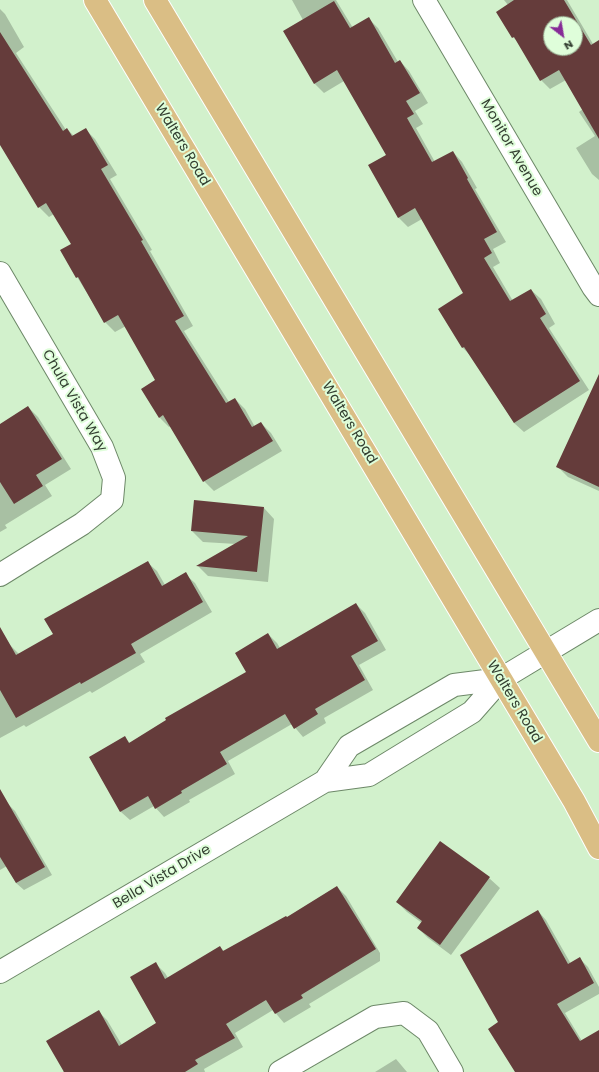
<!DOCTYPE html>
<html>
<head>
<meta charset="utf-8">
<style>
	body { margin:0 }
	#map { position:relative; width:599px; height:1072px; overflow:hidden; background:#d2f1cc; font-family:Poppins,sans-serif }
	canvas { display:block }
	.north { position:absolute; left:543px; top:16px; width:40px; height:40px; box-sizing:border-box; background:#dffeda; border:1px solid #9ab296; border-radius:50%; rotate:149deg; font-size:11px; font-weight:700; line-height:16px; text-align:center; color:#333f31 }
	.north::after { content:''; display:block; margin:auto; width:14px; height:18px; background:#862c97; clip-path:polygon(50% 0,100% 100%,50% 72%,0 100%) }
</style>
</head>
<body>
<div id="map">
<canvas width="599" height="1072"></canvas>
<div class="north">N</div>
</div>
<script>
const c = document.querySelector('canvas').getContext('2d');
c.lineJoin = 'round';
function fillPath(path, color) {
  c.fillStyle = color;
  c.fill(path, 'evenodd');
}
function shape(rows) {
  const path = new Path2D();
  for (const r of rows) {
    path.moveTo(r[0], r[1]);
    for (let i = 2; i < r.length; i += 2) path.lineTo(r[i], r[i + 1]);
  }
  return path;
}
function strokePath(path, color, width, dash) {
  c.strokeStyle = color;
  c.lineWidth = width;
  c.lineCap = dash ? 'butt' : 'round';
  c.setLineDash(dash || []);
  c.stroke(path);
}
function write(font, color, halo, rows, align = 'center') {
  c.font = font + ' Poppins,sans-serif';
  c.lineWidth = 4;
  c.setLineDash([]);
  c.textBaseline = 'middle';
  c.strokeStyle = halo;
  c.fillStyle = color;
  for (const [text, x, y, turn = 0] of rows) {
    c.save();
    c.translate(x, y);
    c.rotate((+turn || 0) * Math.PI / 180);
    c.textAlign = isNaN(turn) ? turn : align;
    if (halo) c.strokeText(text, 0, 0);
    c.fillText(text, 0, 0);
    c.restore();
  }
}
fillPath(shape([
	[292,0,336,0,353,28,368,18,378,28,398,62,400,61,409,71,428,103,415,111,423,124,416,128,435,162,453,152,462,162,477,188,475,189,506,242,493,249,500,263,493,267,513,301,531,290,541,299,555,324,549,328,589,390,524,432,514,423,472,357,463,348,440,309,465,294,422,219,408,227,398,217,388,156,344,81,324,93,314,83,303,20],
	[504,0,567,0,593,44,599,41,599,180,592,174,576,148,595,136,579,112,583,109,566,80,550,89,541,80,520,44,513,37,508,5],
	[551,24,575,24,575,48,551,48],
	[0,9,5,14,24,47,16,53,66,130,67,129,74,136,85,129,95,139,117,175,110,179,152,250,150,251,193,326,184,331,229,402,235,399,245,409,255,427,261,423,271,433,282,451,214,491,204,481,171,426,169,427,160,418,157,380,126,326,115,332,105,322,61,251,72,245,54,214,49,217,39,207,0,144],
	[599,399,599,491,568,477,558,467],
	[28,407,38,417,71,469,45,485,52,496,5,525,7,528,0,532,0,425],
	[195,503,264,508,274,519,268,582,208,576,198,566,236,544,203,542,192,531],
	[147,562,157,571,165,585,185,574,195,583,212,612,140,654,145,662,92,693,90,691,26,727,24,725,0,738,0,647,8,643,19,654,54,635],
	[356,604,365,613,386,650,359,665,373,690,324,718,326,723,303,737,292,724,228,761,235,774,189,800,190,802,164,817,154,806,130,820,121,812,90,758,125,738,130,743,247,672,268,634,277,643,280,648],
	[8,804,15,811,52,875,24,890,16,883,7,866,0,870,0,808],
	[489,878,500,888,451,955,428,938,418,928,422,923,407,912,397,902],
	[337,887,346,896,380,953,380,961,309,1004,311,1007,284,1023,273,1010,235,1033,243,1047,204,1069,205,1072,63,1072,98,1011,107,1020,122,1045,157,1023,156,964,165,973,168,978,220,947,225,952,287,918],
	[538,911,546,920,571,964,580,959,588,967,599,987,599,994,565,1013,582,1041,599,1034,599,1072,517,1072,500,1022],
	[396,1059,407,1072,375,1072]
]), '#0003');
fillPath(shape([
	[514,0,564,0,591,45,599,40,599,139,559,70,540,81,514,37,512,38,496,12],
	[551,24,575,24,575,48,551,48],
	[334,1,350,28,369,17,395,63,400,60,420,93,406,101,414,114,407,118,432,162,453,151,468,178,467,179,497,232,484,239,492,253,484,258,510,301,531,289,546,314,540,318,580,381,514,423,464,347,462,348,438,309,463,293,415,208,398,218,368,165,386,155,337,70,314,84,283,31],
	[0,32,63,131,67,128,72,136,86,128,108,165,101,169,143,240,141,241,184,316,175,321,226,403,235,398,252,427,261,422,273,441,203,482,163,415,159,418,141,389,155,380,118,315,104,323,78,277,76,278,60,250,71,244,46,203,38,208,0,145],
	[599,374,599,487,556,467],
	[28,406,62,459,36,475,43,486,14,504,0,482,0,424],
	[194,500,264,507,257,572,196,566,248,536,191,531],
	[148,561,162,586,186,572,203,602,131,644,136,653,81,684,80,682,16,718,0,690,0,627,16,655,53,634,44,619],
	[356,603,378,641,351,656,365,680,315,709,318,714,294,729,285,714,220,752,227,764,181,791,182,793,155,809,148,796,120,812,89,757,125,736,129,743,166,720,165,718,246,672,235,653,268,633,277,649],
	[0,789,45,867,16,883,0,857],
	[440,841,490,877,440,945,417,928,422,921,396,902],
	[337,886,376,949,301,995,303,998,275,1014,266,1000,226,1024,235,1038,195,1060,198,1064,185,1072,64,1072,46,1041,99,1010,119,1046,156,1023,130,977,156,962,165,979,220,946,223,951,286,916,287,917],
	[538,910,568,964,580,957,594,983,557,1004,580,1041,599,1030,599,1072,515,1072,488,1029,498,1022,460,955]
]), '#653c3b');
const street = shape([
	[424,0,593,287,599,295],
	[0,273,102,447,114,478,112,500,82,524,0,575],
	[325,781,349,746,454,685,501,679],
	[0,972,325,781,369,775,472,712,501,679,599,620],
	[280,1072,375,1017,404,1013,428,1031,452,1072]
]);
const primary = shape([
	[95,0,574,801,599,848],
	[155,0,599,741]
]);
strokePath(street, '#6d8868', 24);
strokePath(primary, '#fff', 24);
strokePath(street, '#fff', 22);
strokePath(primary, '#dabe85', 22);
write('14px', '#333f31', '#dffeda', [
	["Walters Road",182,145,59],
	["Monitor Avenue",511,148,60],
	["Chula Vista Way",74,401,60],
	["Walters Road",349,423,59],
	["Walters Road",514,702,59],
	["Bella Vista Drive",162,877,-31]
]);
</script>
</body>
</html>
